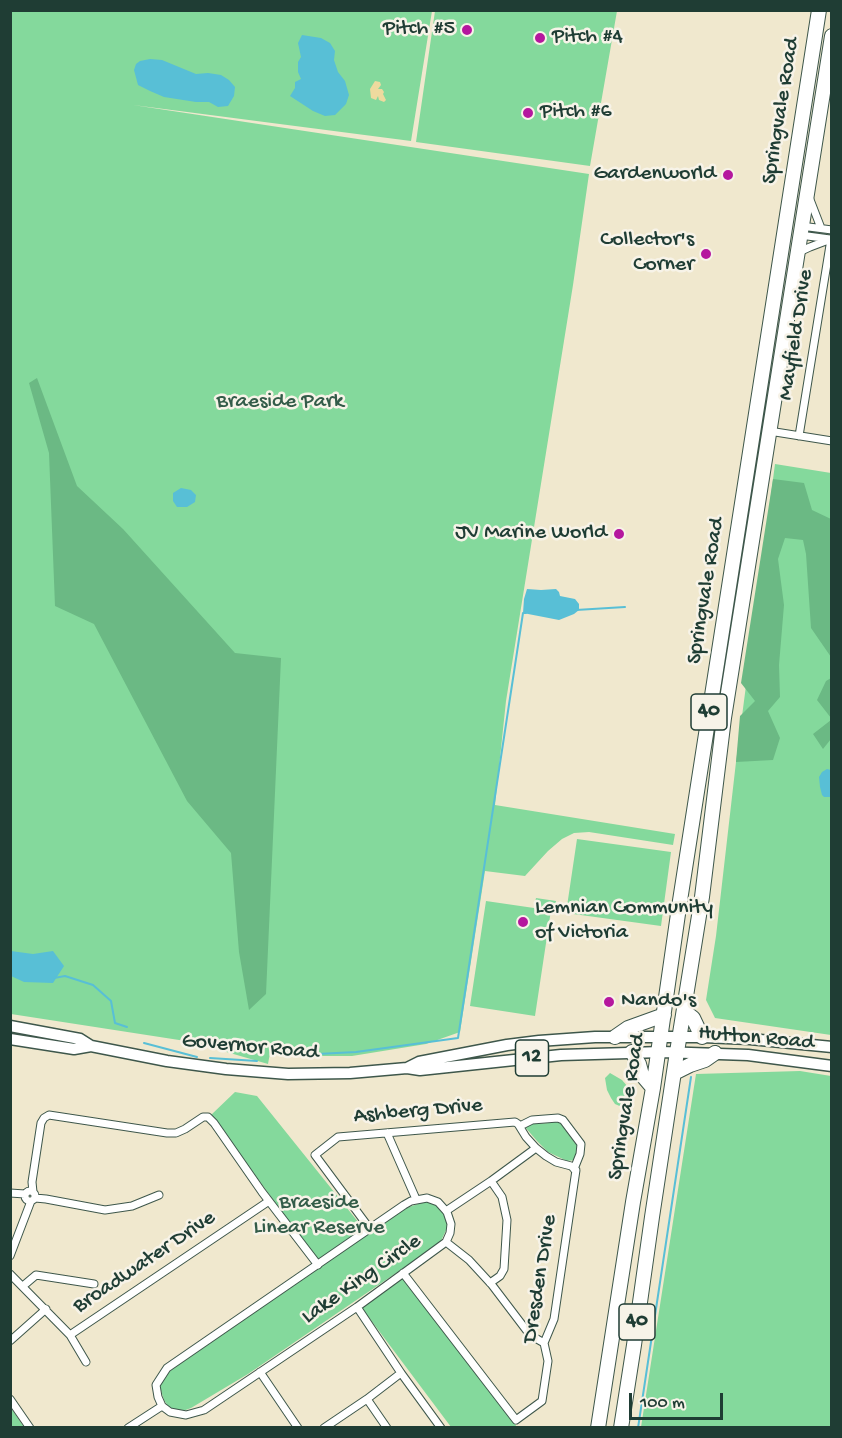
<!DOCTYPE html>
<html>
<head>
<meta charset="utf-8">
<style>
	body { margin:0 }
	#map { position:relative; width:842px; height:1438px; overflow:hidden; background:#f0e8ce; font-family:"Gochi Hand",sans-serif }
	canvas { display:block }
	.frame { position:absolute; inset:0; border:12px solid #1f3d34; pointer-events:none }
	.scale { position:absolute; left:629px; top:1393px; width:94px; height:27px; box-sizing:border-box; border:3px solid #1f3d34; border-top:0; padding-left:8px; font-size:18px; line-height:21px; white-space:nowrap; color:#1f3d34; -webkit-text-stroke:4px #f7f3e8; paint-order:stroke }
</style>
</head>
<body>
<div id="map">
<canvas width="842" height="1438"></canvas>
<div class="frame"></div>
<div class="scale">100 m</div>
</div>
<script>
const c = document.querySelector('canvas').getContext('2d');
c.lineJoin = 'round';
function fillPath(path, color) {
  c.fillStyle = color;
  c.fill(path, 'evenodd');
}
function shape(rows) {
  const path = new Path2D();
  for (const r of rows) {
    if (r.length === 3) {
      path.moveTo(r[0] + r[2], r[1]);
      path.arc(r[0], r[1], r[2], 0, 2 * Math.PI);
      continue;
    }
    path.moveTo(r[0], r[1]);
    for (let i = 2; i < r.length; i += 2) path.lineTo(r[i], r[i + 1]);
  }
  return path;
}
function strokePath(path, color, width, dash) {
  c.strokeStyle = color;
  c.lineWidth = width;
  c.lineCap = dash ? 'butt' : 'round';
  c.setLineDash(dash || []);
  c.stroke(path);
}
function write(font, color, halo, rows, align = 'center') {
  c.font = font + ' "Gochi Hand",sans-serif';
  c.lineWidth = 5;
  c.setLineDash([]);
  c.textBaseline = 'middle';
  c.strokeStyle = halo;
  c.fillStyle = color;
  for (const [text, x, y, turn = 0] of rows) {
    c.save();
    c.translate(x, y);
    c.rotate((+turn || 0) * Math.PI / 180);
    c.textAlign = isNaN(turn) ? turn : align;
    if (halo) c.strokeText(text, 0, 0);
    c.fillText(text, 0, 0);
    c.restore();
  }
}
fillPath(shape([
	[10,11,432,11,411,141,133,105,589,174,573,285,506,701,495,805,675,834,673,845,589,832,574,833,562,839,548,851,525,876,485,871,460,1032,426,1044,352,1056,298,1056,270,1053,268,1064,192,1042,11,1014],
	[435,11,617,11,590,166,416,142],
	[775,464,831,473,831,1035,715,1018,706,1000,716,936,736,762],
	[577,839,671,852,661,926,566,913],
	[536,898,556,901,555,910,551,910,535,1016,470,1006,486,901,534,908],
	[800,1071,831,1076,831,1427,641,1427,696,1074],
	[610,1073,622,1080,628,1087,632,1108,631,1111,615,1104,611,1098,607,1090,605,1078],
	[235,1092,257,1096,363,1228,318,1261,211,1115],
	[560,1120,563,1122,561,1124,575,1143,577,1142,578,1144,575,1160,567,1161,548,1152,537,1141,525,1127,532,1124,549,1123,549,1121],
	[427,1201,441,1208,448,1226,440,1243,248,1374,191,1408,183,1411,170,1409,164,1400,159,1384,170,1368,403,1209],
	[403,1277,517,1427,451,1427,361,1307],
	[10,1407,11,1408,24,1427,11,1427]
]), '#84d99c');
fillPath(shape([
	[37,378,77,486,123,529,235,653,281,658,266,994,249,1010,239,952,231,853,187,801,94,624,55,606,49,453,29,383],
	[773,479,804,483,812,510,831,519,831,657,811,628,806,554,803,540,785,538,778,559,784,605,779,665,780,697,768,711,780,738,773,760,736,762,740,716,755,701,741,683],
	[831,678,831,718,817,700,826,681],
	[831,720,831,739,823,749,813,734]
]), '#6bb984');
fillPath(shape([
	[375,81,380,82,381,85,378,89,382,89,384,92,383,94,386,100,384,102,379,100,378,96,376,100,371,98,370,89]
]), '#eeda9e');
fillPath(shape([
	[302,35,321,38,330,43,335,51,334,60,338,72,345,81,349,95,346,104,335,115,325,116,313,111,290,96,295,88,295,82,301,79,298,72,298,62,301,57,298,43],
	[150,59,162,60,196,74,208,73,221,75,229,80,235,87,234,96,228,106,218,107,209,102,196,102,164,97,150,91,138,85,134,70,136,64,140,61],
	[181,488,191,490,196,495,195,502,187,507,177,507,173,501,173,493],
	[527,589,541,590,556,589,559,592,560,596,575,599,579,604,579,610,574,614,559,620,523,613,524,599],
	[827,769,831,770,831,797,824,797,822,795,820,787,819,777,822,772],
	[11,951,33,954,53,951,64,966,53,983,24,982,11,976]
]), '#58bfd6');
strokePath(shape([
	[576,610,625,607],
	[54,978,65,976,93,985,111,1001,115,1023,127,1027],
	[144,1043,197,1057],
	[298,1055,356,1052,458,1038,523,613,526,613],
	[210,1058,257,1061],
	[638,1428,691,1077]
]), '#58bfd6', 2);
const street = shape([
	[809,197,821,228],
	[801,226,832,230],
	[800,235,830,239],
	[797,253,810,247,831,239],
	[769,431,832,441],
	[799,436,831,239],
	[520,1126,532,1120,558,1118,563,1120,581,1144,580,1154,574,1169],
	[387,1133,416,1199],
	[30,1196,5],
	[33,1192,32,1182,41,1123,44,1118,49,1115,167,1133,176,1133,185,1129,203,1117,208,1117,214,1123,262,1192,318,1265],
	[10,1193,25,1194],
	[35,1198,46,1199,105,1210,132,1206,159,1195],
	[427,1198,438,1202,447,1212,451,1224,450,1233,446,1242,357,1307,204,1410,186,1415,170,1412,162,1406,158,1397,156,1385,167,1368,404,1205,411,1201,427,1198],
	[446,1211,491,1181,536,1148],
	[370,1229,315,1155,338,1137,515,1122,518,1124,526,1137,536,1148,546,1156,556,1162,571,1166,576,1170,554,1319,544,1343,548,1361,542,1401,516,1420,403,1273],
	[446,1242,469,1260,492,1285,530,1335,544,1343],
	[10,1256,31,1201],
	[10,1274,70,1335,269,1201],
	[490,1283,500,1276,504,1269,507,1220,502,1197,491,1181],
	[23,1286,36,1275,94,1284],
	[357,1307,401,1373,441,1428],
	[70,1335,86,1362],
	[10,1341,46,1309],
	[260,1372,298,1428],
	[10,1399,30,1428],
	[367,1399,387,1428],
	[128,1428,162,1406],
	[324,1428,367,1399,401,1373]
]);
const primary = shape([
	[10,1026,80,1039,91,1046,167,1061,226,1069,288,1074,350,1073,407,1068,420,1070,561,1055,662,1052,748,1055,832,1066],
	[10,1039,74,1049,91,1046],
	[407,1068,419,1062,507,1045,539,1041,595,1037,702,1037,750,1039,832,1047]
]);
const highway = shape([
	[684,1011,693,1018,702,1037],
	[615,1037,628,1028,664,1015],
	[632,1052,639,1064,642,1075,653,1088],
	[674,1073,690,1065,705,1060,715,1053],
	[598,1428,633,1202,653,1088,679,907,819,10],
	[621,1428,634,1345,652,1217,677,1052,702,897,724,718,832,36]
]);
strokePath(street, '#3e574b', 9);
strokePath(primary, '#3e574b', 13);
strokePath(highway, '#3e574b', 16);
strokePath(street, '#fff', 7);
strokePath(primary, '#fff', 10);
strokePath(highway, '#fff', 14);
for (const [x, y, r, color] of [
	[467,30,6,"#b5179e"],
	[540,38,6,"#b5179e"],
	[528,113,6,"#b5179e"],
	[728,175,6,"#b5179e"],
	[706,254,6,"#b5179e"],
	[619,534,6,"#b5179e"],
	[523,922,6,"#b5179e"],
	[609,1002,6,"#b5179e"]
]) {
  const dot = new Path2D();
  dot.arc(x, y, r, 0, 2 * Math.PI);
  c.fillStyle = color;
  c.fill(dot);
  strokePath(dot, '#f7f3e8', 2);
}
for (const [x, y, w] of [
	[709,712,36],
	[532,1058,33],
	[637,1322,36]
]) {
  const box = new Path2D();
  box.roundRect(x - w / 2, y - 18, w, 36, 4.5);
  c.fillStyle = '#f7f3e8';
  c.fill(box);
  strokePath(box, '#1f3d34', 1.5);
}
write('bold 21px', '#1f3d34', null, [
	["40",709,712],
	["12",532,1058],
	["40",637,1322]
]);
write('22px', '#1f3d34', '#f7f3e8', [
	["Pitch #5",455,30],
	["Pitch #4",552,38,"left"],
	["Pitch #6",540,113,"left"],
	["Gardenworld",716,175],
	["Collector's",694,241],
	["Corner",694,266],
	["JV Marine World",607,534],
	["Lemnian Community",535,909,"left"],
	["of Victoria",535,934,"left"],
	["Nando's",621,1002,"left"]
], 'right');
write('22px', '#1f3d34', '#f7f3e8', [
	["Springvale Road",782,111,-81],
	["Mayfield Drive",797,335,-81],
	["Springvale Road",707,591,-81],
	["Hutton Road",756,1039,5],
	["Governor Road",250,1048,5],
	["Springvale Road",628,1107,-81],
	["Ashberg Drive",418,1112,-5],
	["Broadwater Drive",145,1263,-34],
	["Dresden Drive",541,1279,-81],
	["Lake King Circle",362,1280,-35]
]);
write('22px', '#335c49', '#f7f3e8', [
	["Braeside Park",280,403],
	["Braeside",319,1204],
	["Linear Reserve",319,1229]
]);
</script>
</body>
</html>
